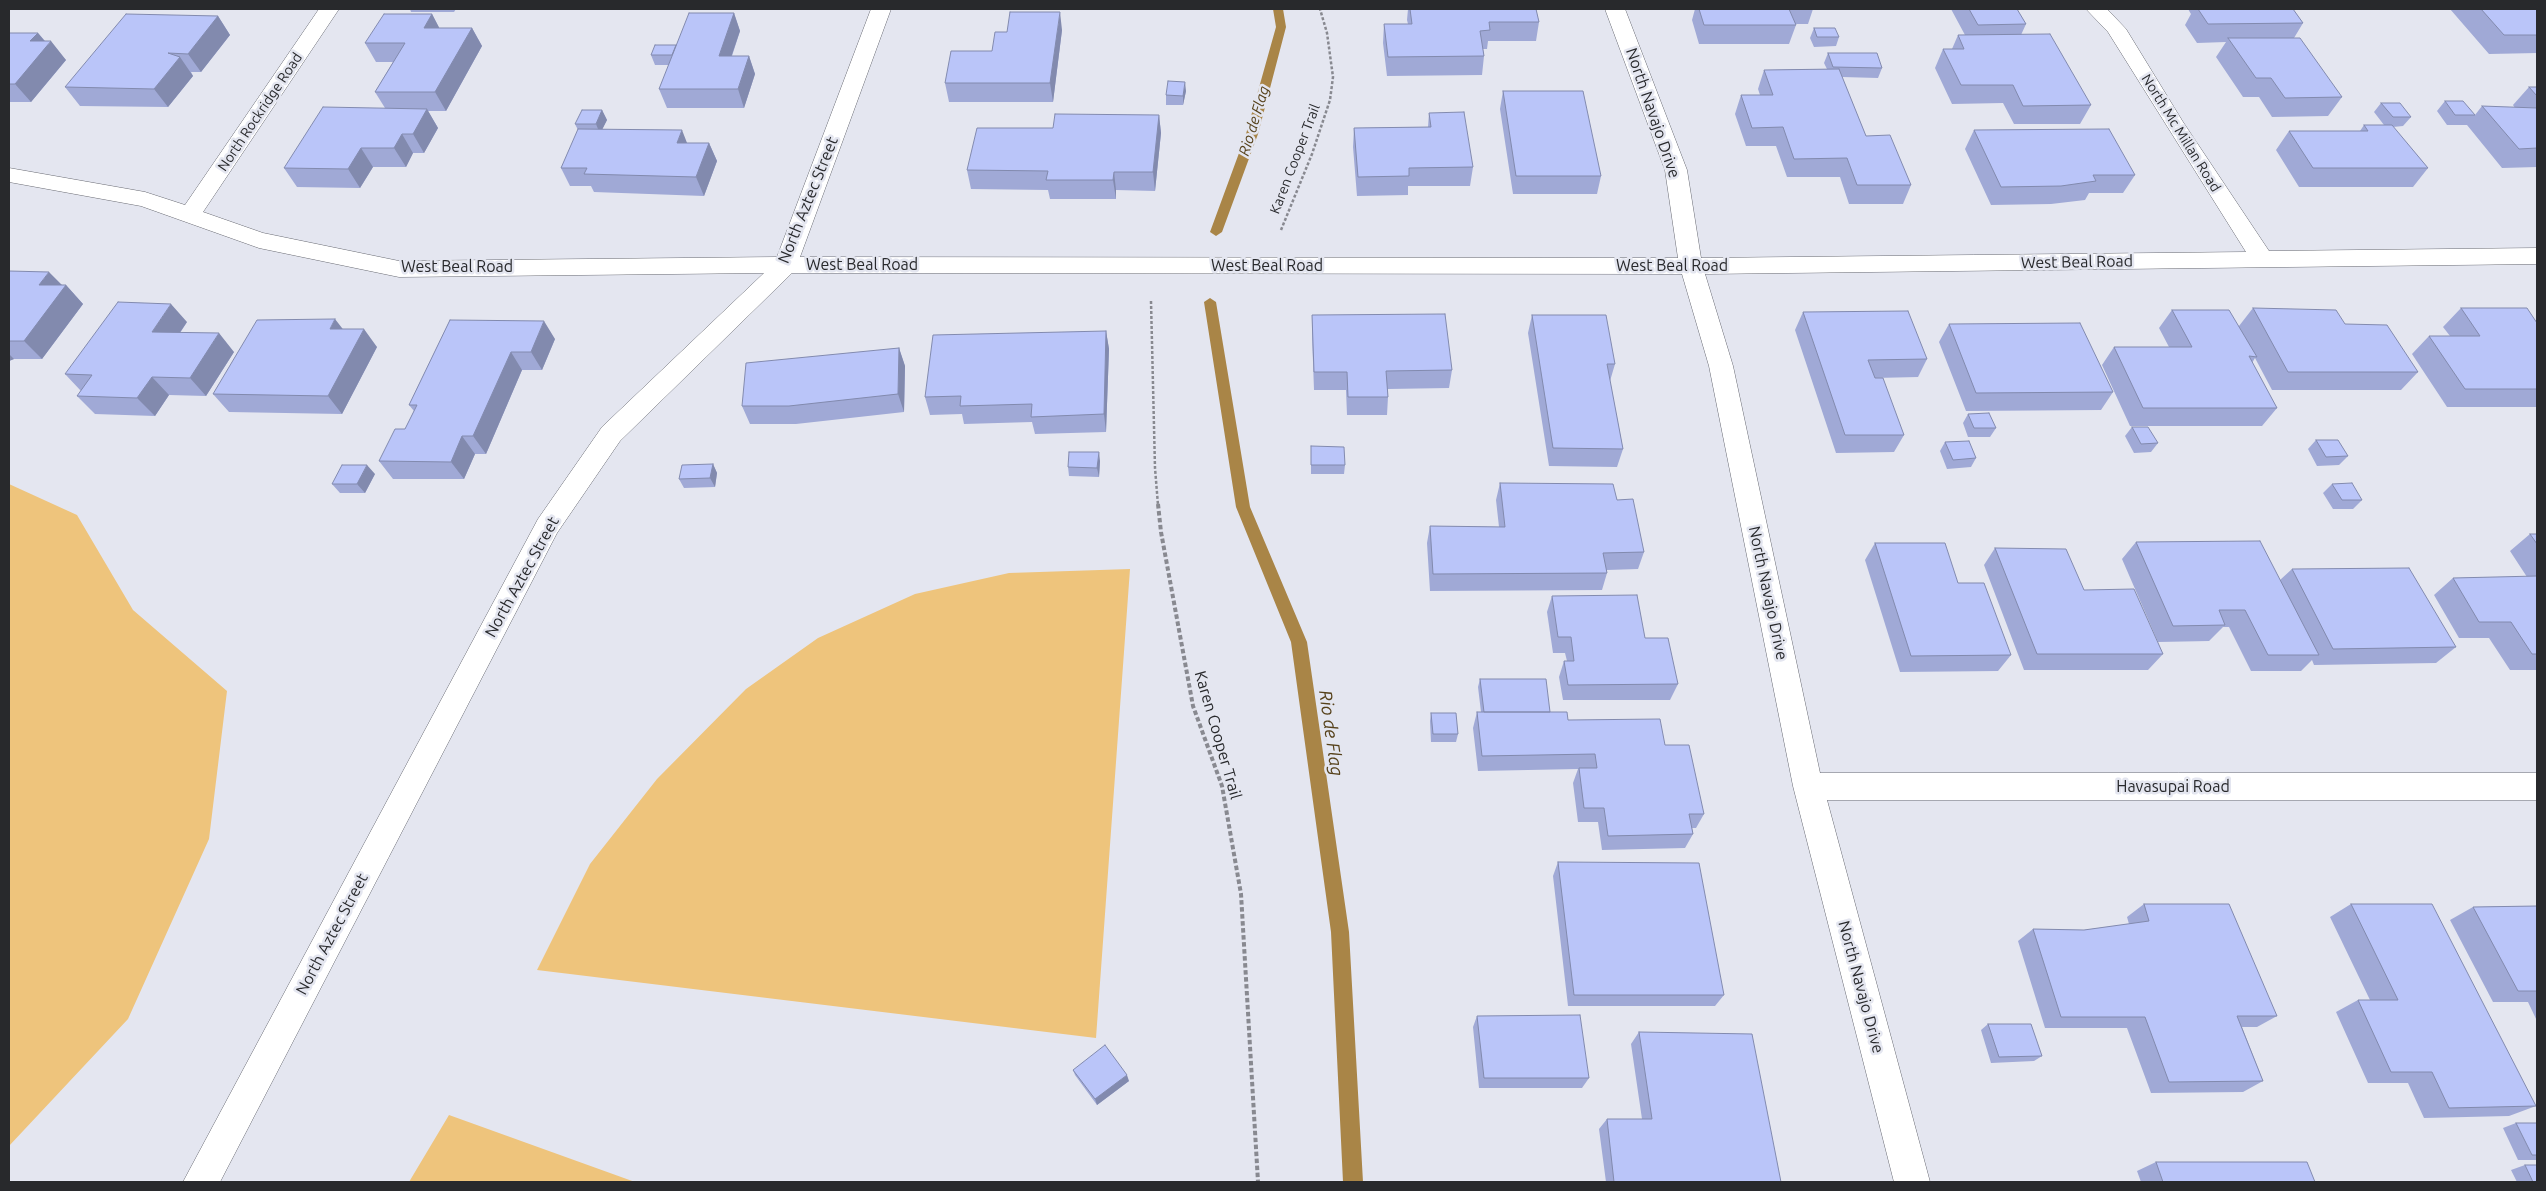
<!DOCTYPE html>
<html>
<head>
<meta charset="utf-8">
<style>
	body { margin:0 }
	#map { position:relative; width:2546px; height:1191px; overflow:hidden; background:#e4e6f0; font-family:Ubuntu,sans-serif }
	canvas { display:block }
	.frame { position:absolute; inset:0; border:10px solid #28292c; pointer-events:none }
</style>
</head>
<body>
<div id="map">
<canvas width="2546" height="1191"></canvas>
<div class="frame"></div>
</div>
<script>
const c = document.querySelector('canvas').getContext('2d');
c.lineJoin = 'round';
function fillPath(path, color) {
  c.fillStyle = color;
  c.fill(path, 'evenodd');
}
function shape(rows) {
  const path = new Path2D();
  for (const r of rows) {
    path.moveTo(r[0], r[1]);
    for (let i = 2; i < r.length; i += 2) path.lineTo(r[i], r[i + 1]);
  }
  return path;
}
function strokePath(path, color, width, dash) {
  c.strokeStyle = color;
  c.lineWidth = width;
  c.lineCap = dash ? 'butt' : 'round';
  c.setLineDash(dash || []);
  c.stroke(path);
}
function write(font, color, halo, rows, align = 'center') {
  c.font = font + ' Ubuntu,sans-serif';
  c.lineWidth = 5;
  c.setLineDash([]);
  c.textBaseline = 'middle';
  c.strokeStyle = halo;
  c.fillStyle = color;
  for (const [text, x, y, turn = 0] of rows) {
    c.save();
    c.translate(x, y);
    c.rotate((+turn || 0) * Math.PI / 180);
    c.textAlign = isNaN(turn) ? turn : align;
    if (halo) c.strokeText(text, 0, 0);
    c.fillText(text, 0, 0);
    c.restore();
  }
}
fillPath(shape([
	[9,484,77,515,133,610,227,691,209,839,128,1019,9,1146],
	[1130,569,1096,1038,537,970,590,864,657,779,746,689,818,638,915,594,1009,573],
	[449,1115,635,1182,409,1182]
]), '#eec47c');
fillPath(shape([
	[1273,9,1283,9,1286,27,1258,134,1222,232,1216,236,1210,232,1246,134,1276,27,1273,9],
	[1210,298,1216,302,1250,507,1307,642,1349,932,1363,1182,1343,1182,1331,932,1291,642,1236,507,1204,302,1210,298]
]), '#a98547');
const street = shape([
	[319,9,339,9,203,212,263,233,399,261,777,257,871,9,891,9,800,257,1678,258,1665,170,1605,9,1625,9,1687,170,1701,258,2246,252,2108,32,2086,9,2107,9,2126,29,2183,122,2269,251,2537,248,2537,264,1705,274,1733,366,1820,773,2537,773,2537,800,1827,800,1930,1182,1894,1182,1793,786,1709,366,1682,274,792,273,620,441,557,533,220,1182,183,1182,538,519,602,427,764,273,399,277,259,248,141,206,9,182,9,168,145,192,185,205,319,9]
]);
strokePath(street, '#696b73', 1);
strokePath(shape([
	[1281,230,1312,154,1330,100,1333,77,1327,33,1320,9],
	[1151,301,1155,468,1158,505]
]), '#888990', 2.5, [3, 2]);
strokePath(shape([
	[1158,504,1161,532,1193,706,1222,786,1241,894,1258,1182]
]), '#888990', 4, [4.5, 2.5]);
fillPath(street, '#fff');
fillPath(shape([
	[410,9,456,9,454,12,411,12],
	[1408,9,1536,9,1539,22,1536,41,1488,41,1487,49,1483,49,1484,56,1482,75,1387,76,1383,43,1384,24,1408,24,1407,20],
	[1695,9,1813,9,1808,24,1795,24,1796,25,1789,44,1699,44,1692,20],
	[1951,9,2017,9,2026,24,2021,35,2091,105,2080,124,2014,124,2003,103,1952,104,1935,68,1943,49,1952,49,1958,35,1965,35],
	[2188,9,2293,9,2303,23,2294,38,2342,97,2328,116,2272,117,2259,97,2243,97,2216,57,2226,42,2197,43,2185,25,2191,14],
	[2450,9,2537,9,2537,53,2489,54],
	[734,13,740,31,732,56,749,56,755,74,744,108,667,108,659,89,669,65,655,65,651,55,676,45],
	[432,14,439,28,472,28,482,46,446,111,428,111,438,128,424,153,413,153,406,167,373,167,360,188,297,187,284,168,385,108,375,92,393,62,376,62,365,43],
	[218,16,230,35,201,72,191,72,193,76,168,107,80,106,65,87],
	[1814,28,1839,37,1836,46,1814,47,1810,38],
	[1062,30,1053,102,949,102,945,83,992,51],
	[9,33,38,33,45,41,66,60,31,102,9,102],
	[1828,53,1882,68,1878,78,1842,77,1866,136,1911,185,1903,204,1849,204,1840,177,1787,177,1776,146,1746,146,1735,114,1741,95,1760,95,1758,89,1764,70,1827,69,1824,63],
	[2529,87,2537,87,2537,167,2502,168,2467,125,2447,125,2437,111,2445,101,2475,115,2482,106,2515,108,2513,105],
	[1186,91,1183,105,1166,105,1166,95],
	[1503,91,1601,176,1597,194,1513,194,1500,109],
	[2381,103,2411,117,2403,126,2393,127,2428,168,2413,187,2299,187,2276,150,2289,131,2360,131,2364,125,2384,125,2374,112],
	[602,110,607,120,602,129,687,143,709,143,717,161,704,196,594,192,591,186,570,186,561,168,578,130,575,124],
	[1429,113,1473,167,1470,186,1408,186,1408,195,1357,196,1353,147,1354,128,1428,127],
	[1159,115,1161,133,1155,191,1116,190,1116,199,1050,199,1048,190,971,189,967,170,1053,128],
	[1974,130,2135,175,2123,193,2089,193,2085,200,2051,204,1991,205,1965,149],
	[9,271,62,285,66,285,83,304,42,359,14,359,9,361],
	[2253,308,2345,324,2418,372,2401,390,2272,390,2255,358,2252,363,2277,408,2262,426,2130,426,2102,365,2114,347,2169,347,2159,328,2172,310,2239,326],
	[2461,308,2537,323,2537,407,2447,407,2412,354,2429,336,2450,336,2443,327],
	[1803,312,1927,359,1918,377,1875,378,1904,435,1894,452,1836,453,1795,330],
	[1312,315,1452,370,1449,388,1388,389,1388,397,1387,415,1347,415,1346,390,1314,390,1312,334],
	[1532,315,1615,364,1610,381,1623,449,1617,467,1549,466,1528,333],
	[450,320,555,339,542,370,522,370,486,454,475,454,464,479,393,479,379,461,405,429,414,411,409,405],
	[187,322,180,333,234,352,206,396,169,395,155,416,95,414,77,396,81,391,65,374],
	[1949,324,2113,392,2101,410,1966,411,1939,342],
	[342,329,377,347,342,414,229,412,213,394],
	[1106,331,1109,349,1106,432,1035,434,1032,422,964,424,962,414,930,415,925,397],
	[899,348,905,366,904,412,796,424,750,424,742,406],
	[1968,414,1996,428,1990,437,1968,437,1963,423],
	[2132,427,2158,443,2151,452,2134,453,2125,436],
	[2316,440,2348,456,2339,465,2317,466,2308,449],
	[1945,442,1976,458,1971,467,1947,469,1940,451],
	[1311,446,1345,465,1344,474,1311,474],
	[1100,461,1099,477,1069,476,1068,467],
	[713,464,717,473,715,487,684,488,679,479],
	[375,474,365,493,340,493,332,484],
	[1500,483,1617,500,1644,552,1638,569,1607,570,1607,573,1602,590,1430,591,1427,543,1430,526,1499,527,1496,500],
	[2332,484,2362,500,2353,509,2333,509,2323,493],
	[2530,534,2537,534,2537,670,2510,670,2489,638,2459,638,2434,595,2453,578,2527,577,2510,551],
	[2136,542,2280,580,2292,569,2456,647,2436,663,2314,665,2312,660,2301,671,2251,671,2229,627,2223,627,2209,641,2158,642,2122,559],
	[1875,543,1958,583,2011,655,1998,671,1900,672,1865,560],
	[1995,548,2084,590,2163,654,2148,670,2024,670,1984,565],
	[1552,596,1645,638,1678,684,1670,700,1563,700,1559,677,1564,661,1567,661,1565,653,1553,653,1547,612],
	[1480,679,1568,720,1665,745,1704,814,1696,828,1692,828,1693,834,1685,848,1602,850,1598,822,1578,822,1573,783,1578,769,1478,771,1473,728,1477,712,1481,712,1478,687],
	[1431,713,1458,734,1456,742,1431,742,1430,721],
	[1558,862,1724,995,1715,1006,1568,1006,1553,876],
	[2144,904,2277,1016,2257,1027,2242,1027,2263,1081,2243,1092,2151,1093,2127,1028,2045,1028,2018,941,2033,929,2084,930,2129,924,2127,917],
	[2351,904,2536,1106,2509,1116,2424,1118,2408,1083,2368,1083,2336,1012,2358,1000,2370,1000,2330,917],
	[2537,906,2537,1021,2528,1002,2493,1002,2450,920,2473,907],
	[1477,1016,1589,1078,1582,1088,1479,1088,1473,1027],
	[1988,1024,2042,1056,2034,1061,1991,1063,1981,1030],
	[1639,1032,1781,1182,1606,1182,1599,1129,1607,1119,1642,1119,1631,1044],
	[1073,1070,1129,1081,1097,1105,1075,1075],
	[2516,1123,2537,1123,2537,1160,2518,1160,2503,1128],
	[2156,1162,2315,1182,2141,1182,2137,1171],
	[2525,1165,2537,1182,2517,1182,2511,1170]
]), '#a0a9d6');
fillPath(shape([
	[1060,12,1062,30,1053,102,1050,83],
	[734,13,740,31,725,75,719,56],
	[432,14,442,33,424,28],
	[218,16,230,35,201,72,188,54],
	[472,28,482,46,446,111,435,92],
	[38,33,48,45,51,41,66,60,31,102,15,84,30,41],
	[749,56,755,74,744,108,738,89],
	[180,57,193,76,168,107,154,89],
	[1185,82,1186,91,1183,105,1183,96],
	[427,109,438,128,424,153,413,134],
	[602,110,607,120,600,134,596,124],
	[1159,115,1161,133,1155,191,1153,172],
	[682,130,689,148,677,143],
	[402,134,413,153,406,167,394,148],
	[709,143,717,161,704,196,696,177],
	[361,148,373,167,360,188,348,169],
	[1114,172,1116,190,1116,199,1113,180],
	[49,272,64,287,66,285,83,304,42,359,24,341,39,285],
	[171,304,187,322,168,350,152,332],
	[335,319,349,337,330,329],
	[544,321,555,339,542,370,531,352],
	[364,329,377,347,342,414,328,396],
	[1106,331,1109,349,1106,432,1104,414],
	[219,333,234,352,206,396,190,378],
	[899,348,905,366,904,412,898,394],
	[511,352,522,370,486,454,473,436],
	[9,354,14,359,9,361],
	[152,377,169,395,155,416,137,398],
	[462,436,475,454,464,479,451,462],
	[1099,452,1100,461,1099,477,1097,468],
	[713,464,717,473,715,487,710,478],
	[367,465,375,474,365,493,357,484],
	[1127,1075,1129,1081,1097,1105,1095,1099]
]), '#828aae');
const building = shape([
	[1410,9,1536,9,1539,22,1489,22,1490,30,1480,31,1484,56,1388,57,1384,24,1412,24,1410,9],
	[1699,9,1789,9,1796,25,1704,25,1699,9],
	[1969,9,2017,9,2026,24,1978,25,1969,9],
	[2198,9,2293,9,2303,23,2208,24,2198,9],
	[2481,9,2537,9,2537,35,2504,35,2481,9],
	[1010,12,1060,12,1050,83,945,83,951,51,992,51,995,32,1007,32,1010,12],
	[689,13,734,13,719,56,749,56,738,89,659,89,689,13],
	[126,14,218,16,188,54,168,53,180,57,154,89,65,87,126,14],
	[384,14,432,14,424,28,472,28,435,92,375,92,405,43,365,43,384,14],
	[1814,28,1835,28,1839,37,1817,37,1814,28],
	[9,33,38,33,30,41,51,41,15,84,9,84,9,33],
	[2050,34,2091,105,2023,106,2013,85,1961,85,1943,49,1964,49,1958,35,2050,34],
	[2228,38,2300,38,2342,97,2285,98,2271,78,2256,78,2228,38],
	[655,45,676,45,672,55,651,55,655,45],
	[1828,53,1877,53,1882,68,1833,67,1828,53],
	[1839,69,1866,136,1890,135,1911,185,1857,185,1847,158,1794,159,1783,127,1752,128,1741,95,1773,95,1764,70,1839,69],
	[1168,81,1185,82,1183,96,1166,95,1168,81],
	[2529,87,2537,87,2537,96,2529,87],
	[1503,91,1583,91,1601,176,1516,176,1503,91],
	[2445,101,2463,101,2475,115,2455,115,2445,101],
	[2381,103,2400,103,2411,117,2393,117,2381,103],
	[2482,106,2537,108,2537,148,2519,149,2482,106],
	[323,107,427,109,413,134,402,134,394,148,361,148,348,169,284,168,323,107],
	[582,110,602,110,596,124,575,124,582,110],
	[1464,112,1473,167,1409,168,1409,176,1358,177,1354,128,1431,127,1429,113,1464,112],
	[1055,114,1159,115,1153,172,1114,172,1113,180,1046,180,1048,171,967,170,977,128,1053,128,1055,114],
	[2364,125,2392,125,2428,168,2313,168,2289,131,2368,131,2364,125],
	[578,129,682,130,677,143,709,143,696,177,584,174,587,168,561,168,578,129],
	[2109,129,2135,175,2093,175,2096,181,2061,186,2001,187,1974,130,2109,129],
	[9,271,49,272,39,285,66,285,24,341,9,341,9,271],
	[118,302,171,304,152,332,219,333,190,378,152,377,137,398,77,396,92,375,65,374,118,302],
	[2253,308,2336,310,2345,324,2387,325,2418,372,2288,372,2253,308],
	[2461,308,2527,308,2537,323,2537,389,2465,389,2429,336,2480,336,2461,308],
	[2172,310,2229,310,2257,357,2249,356,2277,408,2143,408,2114,347,2192,347,2172,310],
	[1908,311,1927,359,1868,360,1875,378,1883,378,1904,435,1845,435,1803,312,1908,311],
	[1445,314,1452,370,1386,371,1388,397,1348,397,1347,372,1314,372,1312,315,1445,314],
	[1532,315,1606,315,1615,364,1607,364,1623,449,1553,448,1532,315],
	[335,319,330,329,364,329,328,396,213,394,257,320,335,319],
	[450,320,544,321,531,352,511,352,473,436,462,436,451,462,379,461,395,429,405,429,417,405,409,405,450,320],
	[2080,323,2113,392,1976,393,1949,324,2080,323],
	[1106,331,1104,414,1031,417,1032,404,960,406,961,396,925,397,933,335,1106,331],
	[899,348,898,394,789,406,742,406,746,363,899,348],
	[1989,413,1996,428,1974,428,1968,414,1989,413],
	[2132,427,2148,427,2158,443,2141,444,2132,427],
	[2316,440,2338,440,2348,456,2326,457,2316,440],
	[1969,441,1976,458,1953,460,1945,442,1969,441],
	[1311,446,1344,447,1345,465,1311,465,1311,446],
	[1069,452,1099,452,1097,468,1068,467,1069,452],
	[713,464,710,478,679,479,682,465,713,464],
	[342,465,367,465,357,484,332,484,342,465],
	[1500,483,1613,484,1617,500,1633,499,1644,552,1603,553,1607,573,1433,574,1430,526,1505,527,1500,483],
	[2352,483,2362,500,2342,500,2332,484,2352,483],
	[2530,534,2537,534,2537,544,2530,534],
	[2260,541,2319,655,2268,655,2245,610,2219,610,2225,625,2173,626,2136,542,2260,541],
	[1875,543,1945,543,1958,583,1984,583,2011,655,1911,656,1875,543],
	[1995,548,2066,549,2084,590,2134,589,2163,654,2037,654,1995,548],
	[2409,568,2456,647,2333,649,2292,569,2409,568],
	[2537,576,2537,654,2532,654,2511,622,2479,622,2453,578,2537,576],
	[1637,595,1645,638,1668,638,1678,684,1568,685,1564,661,1574,661,1571,637,1558,637,1552,596,1637,595],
	[1480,679,1546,679,1550,712,1484,712,1480,679],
	[1477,712,1567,712,1568,720,1660,719,1665,745,1689,745,1704,814,1689,814,1693,834,1608,836,1604,808,1584,808,1579,768,1597,768,1595,754,1482,756,1477,712],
	[1431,713,1456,713,1458,734,1433,734,1431,713],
	[1558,862,1699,863,1724,995,1574,995,1558,862],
	[2144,904,2229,904,2277,1016,2237,1016,2263,1081,2169,1082,2145,1017,2061,1017,2033,929,2084,930,2149,921,2144,904],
	[2351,904,2432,904,2536,1106,2449,1108,2432,1072,2391,1072,2358,1000,2398,1000,2351,904],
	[2537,906,2537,991,2518,991,2473,907,2537,906],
	[1580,1015,1589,1078,1484,1078,1477,1016,1580,1015],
	[1988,1024,2031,1024,2042,1056,1999,1057,1988,1024],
	[1639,1032,1752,1034,1781,1182,1614,1182,1607,1119,1652,1119,1639,1032],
	[1105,1045,1127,1075,1095,1099,1073,1070,1105,1045],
	[2516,1123,2537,1123,2537,1155,2532,1155,2516,1123],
	[2156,1162,2307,1162,2315,1182,2163,1182,2156,1162],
	[2525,1165,2537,1165,2537,1182,2533,1182,2525,1165]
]);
fillPath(building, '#bac5f9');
strokePath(building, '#828aae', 1);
write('14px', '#28292c', '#e4e6f0', [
	["North Rockridge Road",260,112,-56],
	["North Mc Millan Road",2181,133,58],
	["Karen Cooper Trail",1295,159,-69]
]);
write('italic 15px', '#56411a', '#e4e6f0', [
	["Rio de Flag",1254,121,-73]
]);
write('16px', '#28292c', '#e4e6f0', [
	["North Navajo Drive",1653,113,71],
	["North Aztec Street",808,200,-68],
	["West Beal Road",2077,262,-1],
	["West Beal Road",862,265],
	["West Beal Road",1267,266],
	["West Beal Road",1672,266],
	["West Beal Road",457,267],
	["North Aztec Street",522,577,-61],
	["North Navajo Drive",1768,593,78],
	["Karen Cooper Trail",1218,735,74],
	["Havasupai Road",2173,787],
	["North Aztec Street",332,934,-62],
	["North Navajo Drive",1861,987,75]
]);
write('italic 18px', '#56411a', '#e4e6f0', [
	["Rio de Flag",1331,733,82]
]);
</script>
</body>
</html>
